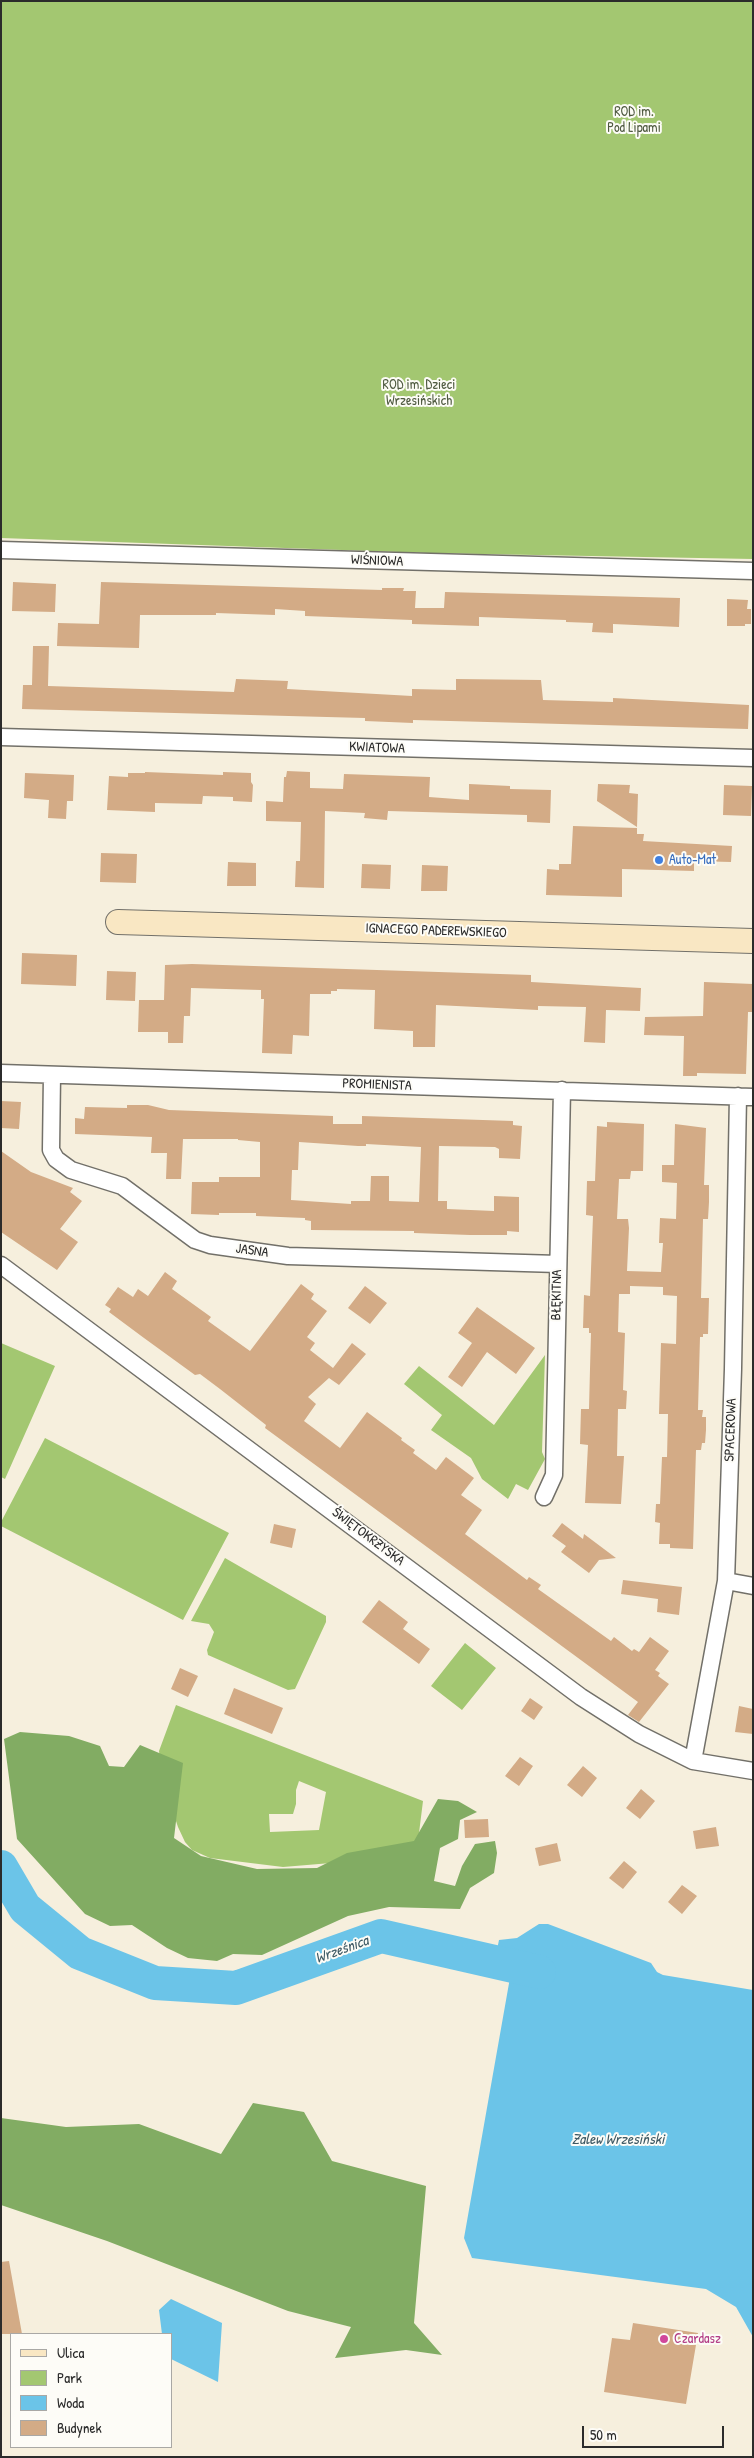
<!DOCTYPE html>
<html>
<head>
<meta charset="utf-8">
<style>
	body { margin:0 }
	#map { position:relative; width:754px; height:2458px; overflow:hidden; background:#f6efdd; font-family:"Patrick Hand",sans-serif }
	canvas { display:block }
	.frame { position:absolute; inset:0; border:2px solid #2b2b2b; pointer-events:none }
	.legend { position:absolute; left:10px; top:2333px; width:162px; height:115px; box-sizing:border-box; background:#fdfcf7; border:1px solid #a9a8a5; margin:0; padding:6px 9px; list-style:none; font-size:15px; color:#2b2b2b }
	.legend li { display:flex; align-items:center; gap:10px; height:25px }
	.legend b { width:25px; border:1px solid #a9a8a5 }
	.scale { position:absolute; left:582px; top:2426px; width:142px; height:22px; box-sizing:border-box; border:2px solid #2b2b2b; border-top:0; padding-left:6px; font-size:15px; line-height:18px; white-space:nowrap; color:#2b2b2b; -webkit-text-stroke:4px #fdfcf7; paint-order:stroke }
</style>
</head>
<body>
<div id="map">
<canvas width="754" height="2458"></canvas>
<div class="frame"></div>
<ul class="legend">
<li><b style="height:6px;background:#f9e7c3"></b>Ulica</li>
<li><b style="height:14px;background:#a3c771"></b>Park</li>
<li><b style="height:14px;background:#6bc4e8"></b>Woda</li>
<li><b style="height:14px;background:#d3ab86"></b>Budynek</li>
</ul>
<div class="scale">50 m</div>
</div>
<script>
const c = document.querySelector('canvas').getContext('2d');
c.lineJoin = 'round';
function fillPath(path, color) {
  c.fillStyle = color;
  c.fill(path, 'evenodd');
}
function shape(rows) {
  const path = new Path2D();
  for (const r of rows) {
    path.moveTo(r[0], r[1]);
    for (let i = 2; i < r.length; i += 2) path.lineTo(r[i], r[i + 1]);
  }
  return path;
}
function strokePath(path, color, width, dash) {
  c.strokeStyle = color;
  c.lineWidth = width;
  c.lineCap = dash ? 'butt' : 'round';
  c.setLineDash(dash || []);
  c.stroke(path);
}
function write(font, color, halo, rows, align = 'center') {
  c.font = font + ' "Patrick Hand",sans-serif';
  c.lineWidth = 4;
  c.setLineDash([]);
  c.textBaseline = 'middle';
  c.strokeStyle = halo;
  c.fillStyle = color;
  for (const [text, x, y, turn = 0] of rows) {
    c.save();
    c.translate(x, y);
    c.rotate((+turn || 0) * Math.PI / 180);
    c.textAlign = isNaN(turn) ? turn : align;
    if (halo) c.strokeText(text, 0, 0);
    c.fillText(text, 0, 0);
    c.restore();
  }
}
fillPath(shape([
	[1,1,753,1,753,559,427,553,1,538],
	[1,1343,55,1366,5,1479,1,1477],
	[545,1355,542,1452,545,1459,528,1490,516,1484,508,1499,482,1479,471,1458,431,1430,442,1415,404,1384,419,1366,494,1425],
	[45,1438,229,1533,183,1620,1,1526,1,1522],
	[225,1558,326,1616,326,1622,295,1689,288,1690,208,1655,207,1650,214,1632,209,1624,191,1621],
	[465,1643,496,1668,462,1710,431,1686],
	[176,1705,423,1801,418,1841,331,1863,283,1867,210,1858,192,1850,185,1842,178,1827,163,1782,159,1751],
	[299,1781,326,1792,319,1830,270,1832,269,1814,293,1814,296,1804,296,1790]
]), '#a3c771');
fillPath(shape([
	[20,1732,69,1736,100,1746,109,1766,124,1767,140,1745,183,1763,174,1838,201,1856,257,1869,317,1868,347,1853,414,1841,438,1799,458,1801,477,1812,460,1820,458,1839,440,1848,434,1881,455,1886,462,1866,475,1844,495,1841,497,1853,494,1873,470,1888,460,1909,389,1907,348,1916,262,1955,233,1954,217,1961,188,1958,167,1948,132,1925,110,1926,85,1914,17,1839,4,1739],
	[253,2103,304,2112,332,2161,426,2186,414,2323,442,2355,406,2350,335,2358,351,2327,288,2311,107,2241,1,2205,1,2118,66,2127,139,2124,221,2154]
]), '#82ac63');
fillPath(shape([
	[539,1924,548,1924,651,1963,657,1972,663,1975,753,1990,753,2337,736,2307,706,2289,472,2258,464,2238,511,1972,494,1964,499,1940,517,1938],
	[171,2299,222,2323,218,2382,171,2359,171,2334,162,2334,159,2310]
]), '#6bc4e8');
strokePath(shape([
	[1,1867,25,1908,80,1953,155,1983,236,1988,381,1936,539,1972]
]), '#6bc4e8', 34);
fillPath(shape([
	[13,582,56,584,55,612,12,611],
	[101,582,382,590,382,588,404,588,403,591,416,591,415,608,444,608,445,592,680,598,679,627,613,624,613,633,592,632,593,623,566,622,566,620,479,617,479,626,412,624,412,620,305,616,305,611,275,609,275,615,216,613,216,615,140,615,139,648,57,646,58,623,99,624],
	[727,599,748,600,747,609,751,609,751,624,745,624,745,626,727,626],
	[33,646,49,646,48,686,234,692,236,679,288,681,287,689,412,696,412,689,456,690,456,679,541,680,543,700,613,702,613,698,749,705,748,729,413,720,413,723,365,721,365,718,22,709,23,685,32,685],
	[287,771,310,772,310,788,343,789,344,774,430,777,429,797,469,800,469,784,510,786,510,789,551,790,550,823,527,822,527,815,388,811,387,820,364,818,365,813,325,811,324,888,295,887,296,861,300,861,301,822,266,821,266,801,283,802,284,777,286,777],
	[145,772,223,775,223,772,251,773,251,782,253,785,252,802,233,801,233,797,203,796,202,804,155,803,155,812,107,810,109,776,128,777,128,773,145,773],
	[25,773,74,775,73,801,67,801,66,819,48,818,49,800,24,798],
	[598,784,630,785,629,793,638,794,637,827,597,801],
	[724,785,752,786,751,816,723,815],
	[573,826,637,828,637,834,644,834,643,841,732,846,731,862,694,861,694,871,622,869,622,897,546,895,547,869,559,870,559,864,571,864],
	[101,853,137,854,136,883,100,882],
	[228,862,256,863,256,886,227,886],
	[362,864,391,865,390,889,361,888],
	[422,865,448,866,447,891,421,891],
	[22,953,77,955,76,986,21,984],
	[192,964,531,975,531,982,641,988,640,1011,606,1010,605,1043,584,1042,586,1007,538,1006,538,1010,436,1005,435,1047,413,1047,413,1031,374,1029,375,990,337,989,337,991,331,991,331,994,310,994,309,1036,293,1035,292,1054,262,1053,264,999,261,999,261,990,191,988,190,1016,184,1016,183,1043,168,1043,168,1032,138,1032,139,1000,164,1000,165,965],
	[107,971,136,972,135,1001,106,1000],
	[704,982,753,984,753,1012,748,1012,746,1074,697,1073,697,1076,683,1076,684,1036,644,1035,645,1017,703,1016],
	[1,1101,21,1102,19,1129,1,1128],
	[127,1105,148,1105,169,1110,333,1116,333,1124,362,1124,362,1116,513,1121,513,1125,522,1126,520,1159,499,1158,499,1149,495,1147,439,1146,438,1201,447,1201,447,1209,494,1211,494,1196,519,1197,519,1232,507,1231,507,1235,470,1235,414,1233,414,1231,311,1230,311,1221,305,1220,305,1218,256,1216,256,1213,219,1213,219,1215,191,1214,192,1182,219,1182,219,1177,260,1177,260,1142,238,1140,238,1139,183,1139,181,1179,166,1179,167,1153,151,1153,152,1137,75,1134,75,1118,84,1119,85,1107,127,1108],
	[299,1142,358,1146,366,1146,366,1144,421,1147,419,1202,389,1201,389,1176,371,1176,370,1201,351,1201,351,1204,291,1200,292,1170,298,1170],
	[607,1122,644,1124,643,1171,631,1171,630,1179,619,1179,617,1219,628,1219,629,1228,627,1271,661,1272,663,1243,659,1243,660,1218,676,1219,677,1183,662,1182,662,1165,674,1165,675,1124,706,1128,704,1185,709,1185,709,1202,708,1219,703,1219,701,1298,709,1298,708,1334,703,1334,703,1337,700,1337,698,1410,703,1410,702,1417,706,1417,706,1430,705,1443,702,1443,701,1450,696,1450,693,1549,670,1548,670,1544,659,1544,660,1523,655,1522,656,1504,660,1504,662,1457,667,1457,668,1414,659,1414,661,1343,676,1344,677,1296,663,1295,663,1287,630,1286,630,1294,619,1294,618,1332,625,1333,623,1390,627,1391,626,1409,618,1409,617,1456,624,1456,621,1504,585,1503,588,1445,580,1444,581,1409,589,1409,590,1369,591,1333,589,1333,589,1328,583,1328,584,1295,590,1296,593,1216,586,1215,587,1181,595,1181,597,1126,607,1127],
	[1,1151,31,1172,73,1188,70,1192,82,1201,60,1229,78,1242,57,1270,1,1232],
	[165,1272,177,1281,172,1289,211,1317,208,1321,250,1351,301,1284,314,1294,311,1299,327,1311,307,1337,315,1343,310,1350,333,1368,352,1343,366,1354,339,1385,329,1378,308,1397,316,1404,304,1421,340,1448,367,1412,402,1438,401,1440,415,1450,413,1453,436,1470,446,1457,474,1478,461,1495,482,1510,465,1534,527,1580,529,1577,541,1585,538,1589,611,1641,614,1637,632,1651,634,1649,639,1652,650,1637,669,1651,655,1670,660,1673,658,1676,669,1684,639,1722,628,1715,638,1702,265,1428,266,1425,220,1389,200,1374,195,1375,144,1338,109,1312,111,1309,105,1305,118,1287,133,1297,138,1289,148,1296],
	[365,1286,387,1303,370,1324,348,1308],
	[477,1307,535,1348,516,1374,487,1352,462,1387,448,1377,472,1343,458,1333],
	[562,1523,583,1539,584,1534,616,1558,599,1560,589,1573,561,1552,566,1546,552,1536],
	[274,1524,296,1529,292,1548,270,1543],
	[623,1580,682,1587,679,1615,657,1612,658,1599,621,1594],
	[379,1600,408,1622,403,1629,430,1649,419,1664,362,1622],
	[180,1668,198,1676,188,1697,171,1689],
	[234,1688,283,1708,272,1734,224,1714],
	[530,1698,543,1707,534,1720,521,1711],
	[739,1706,753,1709,753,1734,735,1732],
	[520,1757,533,1766,519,1786,505,1776],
	[583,1766,597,1778,582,1797,567,1785],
	[641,1789,655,1801,640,1819,626,1808],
	[488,1819,489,1837,465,1838,464,1820],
	[716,1827,719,1846,696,1849,693,1831],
	[557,1843,561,1861,539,1866,535,1848],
	[624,1861,637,1872,623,1889,609,1878],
	[682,1885,697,1896,682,1914,668,1902],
	[9,2261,22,2334,1,2334,1,2262],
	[633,2323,698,2333,686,2404,604,2392,612,2338,630,2340]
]), '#d3ab86');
const street = shape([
	[1,550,753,571],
	[1,737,753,758],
	[1,1073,753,1097],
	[52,1075,51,1150,56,1159,71,1170,122,1186,195,1240,210,1245,288,1256,558,1264],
	[1,1265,581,1697,639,1734,693,1761,753,1771],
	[544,1497,554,1475,562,1090],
	[726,1581,753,1586],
	[693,1761,726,1581,733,1369,738,1096]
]);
const secondary = shape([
	[118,922,753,941]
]);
strokePath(street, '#727069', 19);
strokePath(secondary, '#727069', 26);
strokePath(street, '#fff', 16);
strokePath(secondary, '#f9e7c3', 24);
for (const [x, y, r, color] of [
	[659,860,5,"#3f7fe0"],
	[664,2339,5,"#d1479c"]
]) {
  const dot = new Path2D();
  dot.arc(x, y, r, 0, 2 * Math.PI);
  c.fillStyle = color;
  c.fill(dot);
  strokePath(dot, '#fdfcf7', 2);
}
write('14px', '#4f5a40', '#fdfcf7', [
	["ROD im.",634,112],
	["Pod Lipami",634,128],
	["ROD im. Dzieci",419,385],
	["Wrzesińskich",419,401]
]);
write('14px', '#2b2b2b', '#fdfcf7', [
	["WIŚNIOWA",377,561,2],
	["KWIATOWA",377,748,2],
	["IGNACEGO PADEREWSKIEGO",436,931,2],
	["PROMIENISTA",377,1085,2],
	["JASNA",252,1251,8],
	["BŁĘKITNA",557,1295,-89],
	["SPACEROWA",731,1430,-88],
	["ŚWIĘTOKRZYSKA",368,1537,37]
]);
write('14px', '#366cbe', '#fdfcf7', [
	["Auto-Mat",669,860]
], 'left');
write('14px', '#b23c85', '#fdfcf7', [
	["Czardasz",674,2339]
], 'left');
write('italic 15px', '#3e5964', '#fdfcf7', [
	["Wrześnica",342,1950,-20],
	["Zalew Wrzesiński",618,2140]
]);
</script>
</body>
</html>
